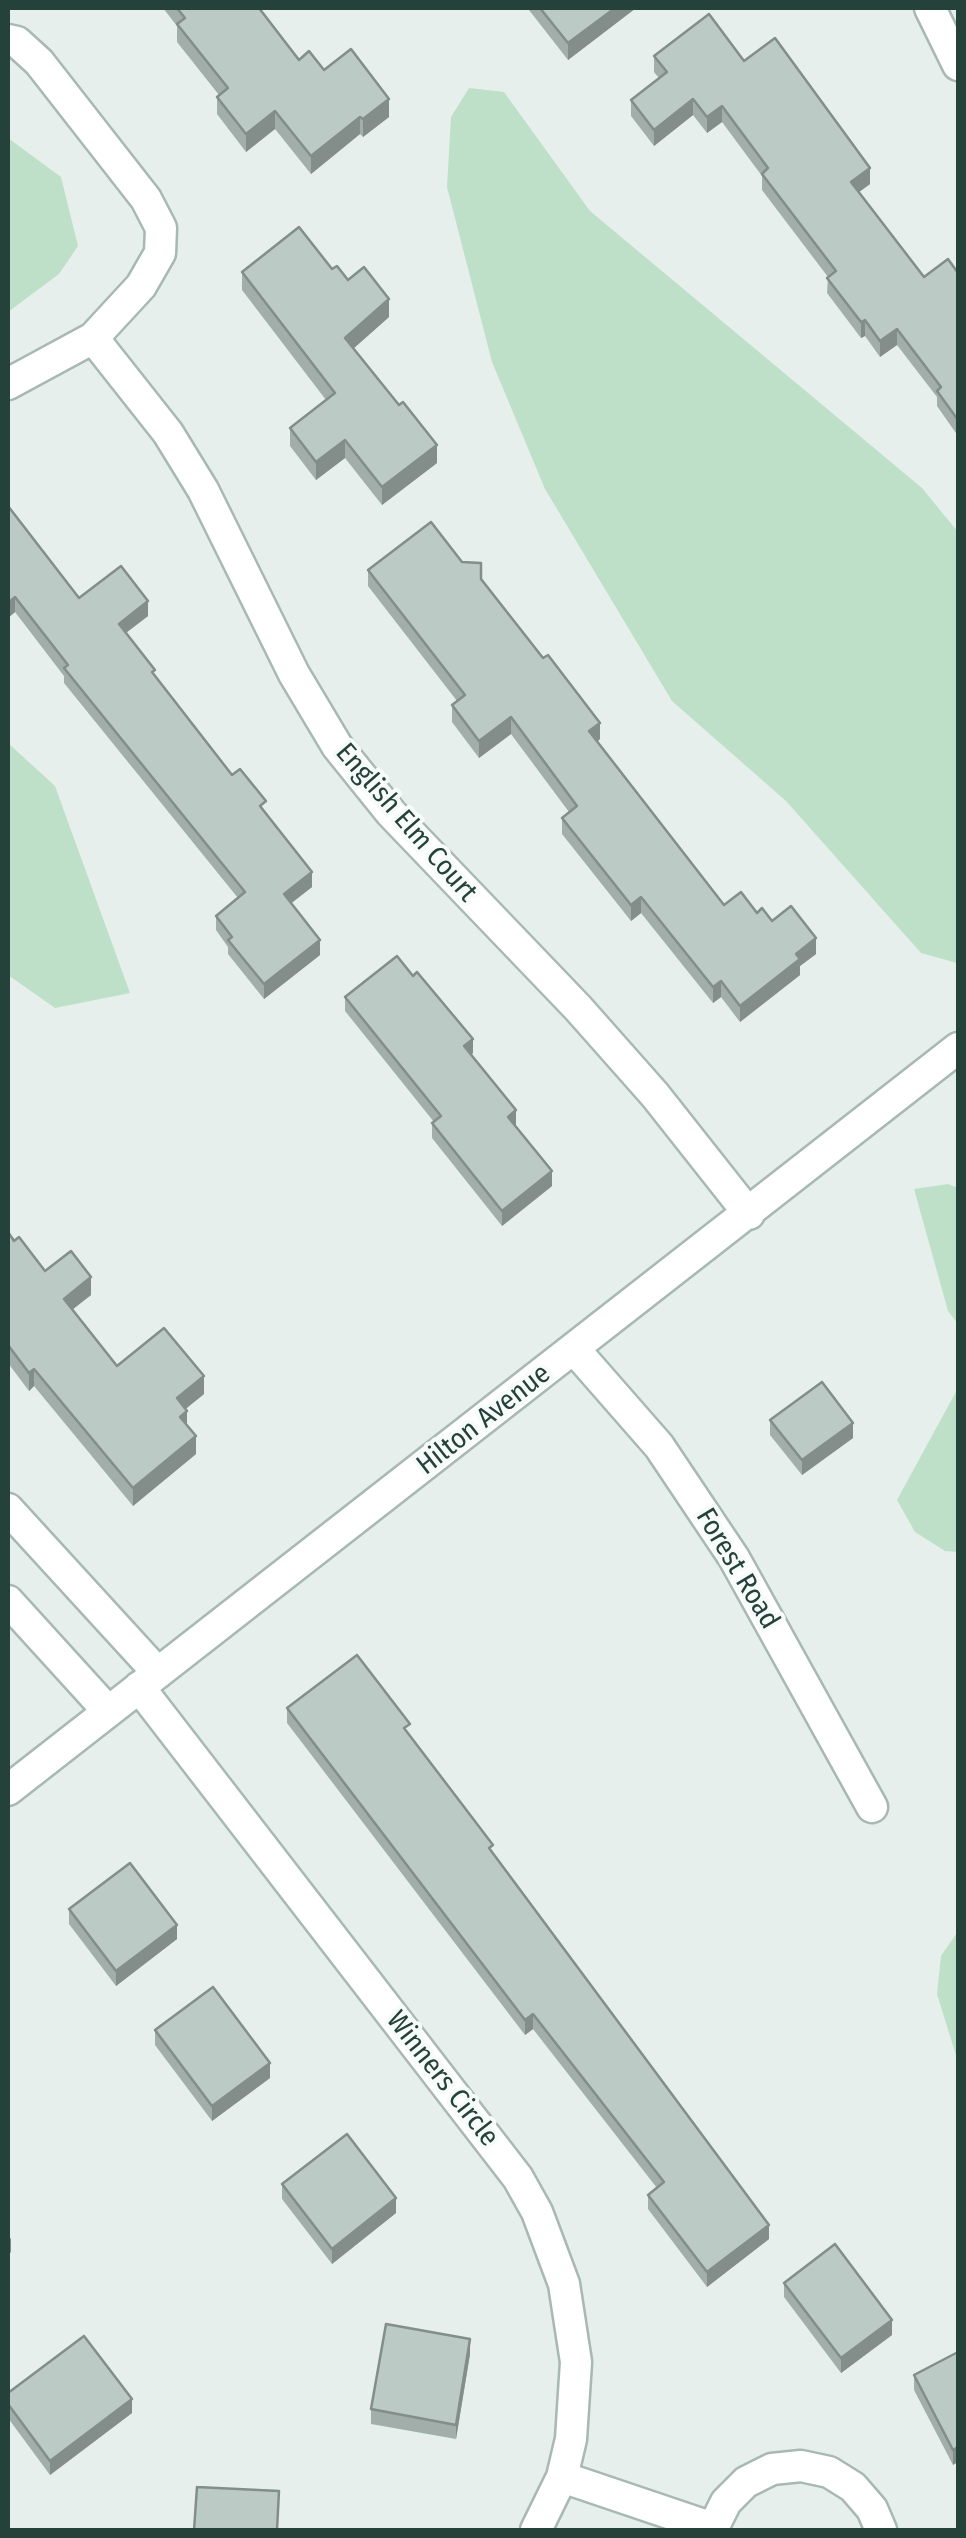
<!DOCTYPE html>
<html>
<head>
<meta charset="utf-8">
<style>
	body { margin:0 }
	#map { position:relative; width:966px; height:2538px; overflow:hidden; background:#e6efeb; font-family:"Fira Sans Condensed",sans-serif }
	canvas { display:block }
	.frame { position:absolute; inset:0; border:10px solid #24423a; pointer-events:none }
</style>
</head>
<body>
<div id="map">
<canvas width="966" height="2538"></canvas>
<div class="frame"></div>
</div>
<script>
const c = document.querySelector('canvas').getContext('2d');
c.lineJoin = 'round';
function fillPath(path, color) {
  c.fillStyle = color;
  c.fill(path, 'evenodd');
}
function shape(rows) {
  const path = new Path2D();
  for (const r of rows) {
    path.moveTo(r[0], r[1]);
    for (let i = 2; i < r.length; i += 2) path.lineTo(r[i], r[i + 1]);
  }
  return path;
}
function strokePath(path, color, width, dash) {
  c.strokeStyle = color;
  c.lineWidth = width;
  c.lineCap = dash ? 'butt' : 'round';
  c.setLineDash(dash || []);
  c.stroke(path);
}
function write(font, color, halo, rows, align = 'center') {
  c.font = font + ' "Fira Sans Condensed",sans-serif';
  c.lineWidth = 8;
  c.setLineDash([]);
  c.textBaseline = 'middle';
  c.strokeStyle = halo;
  c.fillStyle = color;
  for (const [text, x, y, turn = 0] of rows) {
    c.save();
    c.translate(x, y);
    c.rotate((+turn || 0) * Math.PI / 180);
    c.textAlign = isNaN(turn) ? turn : align;
    if (halo) c.strokeText(text, 0, 0);
    c.fillText(text, 0, 0);
    c.restore();
  }
}
fillPath(shape([
	[469,88,504,92,590,211,922,488,958,532,957,963,921,953,786,801,672,701,545,489,492,362,447,187,451,117],
	[8,138,61,177,78,246,59,274,8,312],
	[8,743,55,786,130,993,55,1008,8,975],
	[948,1184,958,1188,958,1324,948,1311,914,1189],
	[958,1388,958,1552,945,1551,915,1532,897,1500],
	[958,1931,958,2062,937,1994,941,1956]
]), '#bfe0c8');
const minor = shape([
	[930,8,958,65],
	[8,40,17,42,39,62,146,199,161,228,160,253,141,286,93,338,8,384],
	[93,338,168,433,203,490,294,674,337,746,391,813,578,1008,655,1095,749,1214],
	[575,1350,659,1446,734,1558,872,1807],
	[8,1509,158,1673],
	[8,1601,108,1711],
	[139,1687,518,2178,537,2212,564,2284,576,2362,571,2439,562,2477,536,2530],
	[8,1790,958,1048],
	[562,2477,713,2528],
	[712,2530,726,2502,746,2482,772,2469,801,2466,829,2472,853,2487,872,2509,881,2530]
]);
strokePath(minor, '#a8b8b2', 35);
strokePath(minor, '#fff', 30);
fillPath(shape([
	[163,8,259,8,299,60,324,70,389,117,363,137,360,134,311,174,275,129,246,152,217,114,217,97,219,95,177,42,177,26],
	[529,8,636,8,568,60,529,10],
	[654,56,744,61,870,184,859,192,924,277,958,273,958,436,937,406,937,397,897,345,880,357,865,336,861,338,827,293,828,277,762,190,762,176,722,122,707,133,693,115,654,146,631,116,631,100,659,78,654,72],
	[332,269,348,280,389,317,354,348,437,463,382,505,345,458,316,480,290,446,290,428,326,400,242,290,242,272],
	[8,506,79,598,148,616,126,633,155,676,232,775,266,814,312,887,291,903,320,955,264,999,228,954,228,947,216,930,216,916,238,898,64,683,64,676,15,612,8,618],
	[462,562,481,580,600,739,597,742,724,905,757,913,772,921,816,954,800,966,800,975,740,1022,721,997,713,1003,641,913,631,921,562,834,562,818,569,812,511,734,479,758,452,722,452,705,457,701,368,586,368,570],
	[345,997,473,1053,471,1055,516,1125,515,1126,552,1186,502,1226,432,1138,432,1123,434,1122,345,1011],
	[8,1232,45,1271,91,1295,72,1310,117,1366,204,1394,185,1409,187,1425,196,1454,133,1506,34,1386,29,1391,8,1363],
	[770,1420,853,1438,802,1475,770,1435],
	[287,1708,410,1736,769,2239,707,2287,648,2209,648,2195,657,2188,533,2029,525,2035,287,1723],
	[69,1909,177,1939,116,1986,69,1924],
	[155,2030,270,2078,212,2121,155,2045],
	[282,2184,396,2213,332,2264,282,2199],
	[784,2283,892,2335,841,2373,784,2297],
	[958,2352,953,2465,914,2390,914,2375],
	[470,2354,456,2439,371,2424,371,2409],
	[8,2393,132,2413,50,2475,8,2418]
]), '#a1aea9');
fillPath(shape([
	[615,8,636,8,568,60,568,43],
	[389,99,389,117,363,137,363,119],
	[693,99,693,115,654,146,654,130],
	[722,106,722,122,707,133,707,117],
	[275,111,275,129,246,152,246,134],
	[360,117,360,134,311,174,311,156],
	[870,168,870,184,851,198,851,182],
	[389,299,389,317,345,356,345,338],
	[865,320,865,336,861,338,861,322],
	[897,329,897,345,880,357,880,341],
	[345,440,345,458,316,480,316,462],
	[437,445,437,463,382,505,382,487],
	[15,597,15,612,8,618,8,603],
	[148,601,148,616,119,638,119,624],
	[511,717,511,734,479,758,479,741],
	[600,723,600,739,589,748,589,731],
	[312,872,312,887,284,909,284,894],
	[641,897,641,913,631,921,631,905],
	[816,938,816,954,800,966,800,975,740,1022,740,1006,796,954],
	[320,940,320,955,264,999,264,984],
	[721,981,721,997,713,1003,713,987],
	[473,1039,473,1053,464,1061,464,1046],
	[516,1110,516,1125,508,1132,508,1117],
	[552,1171,552,1186,502,1226,502,1211],
	[91,1277,91,1295,64,1316,64,1299],
	[34,1369,34,1386,29,1391,29,1373],
	[204,1376,204,1394,177,1416,177,1398],
	[187,1411,187,1429,180,1417],
	[853,1423,853,1438,802,1475,802,1460],
	[196,1436,196,1454,133,1506,133,1488],
	[177,1925,177,1939,116,1986,116,1971],
	[533,2014,533,2029,525,2035,525,2020],
	[270,2063,270,2078,212,2121,212,2106],
	[396,2198,396,2213,332,2264,332,2249],
	[769,2225,769,2239,707,2287,707,2272],
	[11,2238,11,2252,8,2255,8,2240],
	[892,2320,892,2335,841,2373,841,2358],
	[470,2339,470,2354,456,2439,456,2425],
	[132,2399,132,2413,50,2475,50,2461],
	[958,2447,958,2462,953,2465,953,2450]
]), '#838d89');
const building = shape([
	[177,8,259,8,299,60,309,51,324,70,351,49,389,99,363,119,360,117,311,156,275,111,246,134,217,97,228,88,177,24,185,18,177,8],
	[540,8,615,8,568,43,540,8],
	[709,14,744,61,775,38,870,168,851,182,924,277,948,259,958,273,958,420,937,391,941,387,897,329,880,341,865,320,861,322,827,278,836,271,762,174,768,168,722,106,707,117,693,99,654,130,631,100,667,72,654,56,709,14],
	[299,227,332,269,337,266,348,280,364,267,389,299,345,338,399,405,403,402,437,445,382,487,345,440,316,462,290,428,335,393,242,272,299,227],
	[8,506,79,598,121,566,148,601,119,624,155,670,152,672,232,775,240,769,266,801,260,806,312,872,284,894,320,940,264,984,228,940,232,937,216,916,245,892,64,668,68,665,15,597,8,603,8,506],
	[431,522,462,562,481,563,481,579,543,658,548,655,600,723,589,731,724,905,741,892,757,913,762,908,772,921,791,906,816,938,796,954,800,959,740,1006,721,981,713,987,641,897,631,905,562,818,577,806,511,717,479,741,452,705,465,695,368,570,431,522],
	[397,956,413,976,417,972,473,1039,464,1046,516,1110,508,1117,552,1171,502,1211,432,1123,441,1116,345,997,397,956],
	[8,1232,14,1241,19,1237,45,1271,71,1251,91,1277,64,1299,117,1366,164,1328,204,1376,177,1398,187,1411,180,1417,196,1436,133,1488,34,1369,29,1373,8,1345,8,1232],
	[822,1382,853,1423,802,1460,770,1420,822,1382],
	[357,1655,410,1724,404,1728,493,1845,489,1848,769,2225,707,2272,648,2195,664,2182,533,2014,525,2020,287,1708,357,1655],
	[130,1863,177,1925,116,1971,69,1909,130,1863],
	[213,1987,270,2063,212,2106,155,2030,213,1987],
	[347,2134,396,2198,332,2249,282,2184,347,2134],
	[835,2244,892,2320,841,2358,784,2283,835,2244],
	[386,2324,470,2339,456,2425,371,2409,386,2324],
	[84,2336,132,2399,50,2461,8,2404,8,2393,84,2336],
	[958,2352,958,2447,953,2450,914,2375,958,2352],
	[197,2487,279,2491,277,2530,194,2530,197,2487]
]);
fillPath(building, '#bbcac4');
strokePath(building, '#838d89', 2.5);
write('28px', '#24423a', '#f7fbf9', [
	["English Elm Court",406,823,49],
	["Hilton Avenue",484,1420,-38],
	["Forest Road",737,1569,59],
	["Winners Circle",442,2079,52]
]);
</script>
</body>
</html>
